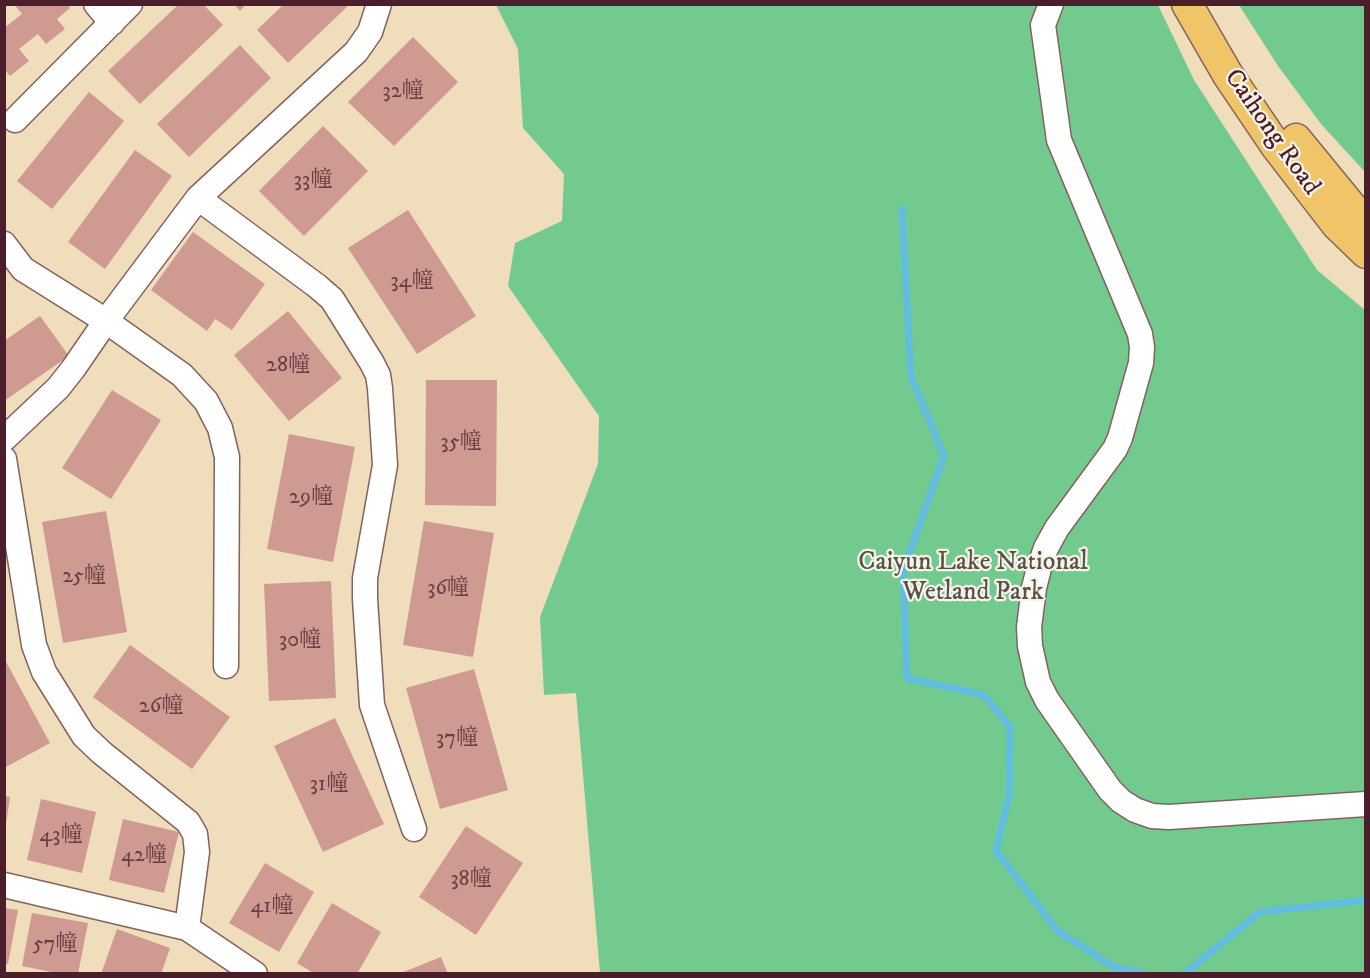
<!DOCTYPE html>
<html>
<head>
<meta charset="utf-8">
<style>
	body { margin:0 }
	#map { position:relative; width:1370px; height:978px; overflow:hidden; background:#f0ddbc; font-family:"IM FELL DW Pica",serif }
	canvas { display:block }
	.frame { position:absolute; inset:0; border:6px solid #4a1f2b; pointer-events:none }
</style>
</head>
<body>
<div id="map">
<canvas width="1370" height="978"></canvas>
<div class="frame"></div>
</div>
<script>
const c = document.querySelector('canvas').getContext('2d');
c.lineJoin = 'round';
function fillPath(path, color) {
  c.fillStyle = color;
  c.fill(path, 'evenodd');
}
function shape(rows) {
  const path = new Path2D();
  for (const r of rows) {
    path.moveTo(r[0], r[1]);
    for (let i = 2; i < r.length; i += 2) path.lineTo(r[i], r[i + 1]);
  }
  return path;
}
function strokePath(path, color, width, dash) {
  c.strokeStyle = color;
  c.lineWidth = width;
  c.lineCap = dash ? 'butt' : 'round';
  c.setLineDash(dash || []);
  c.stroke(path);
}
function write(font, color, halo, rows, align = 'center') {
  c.font = font + ' "IM FELL DW Pica","Noto Serif SC",serif';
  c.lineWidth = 4.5;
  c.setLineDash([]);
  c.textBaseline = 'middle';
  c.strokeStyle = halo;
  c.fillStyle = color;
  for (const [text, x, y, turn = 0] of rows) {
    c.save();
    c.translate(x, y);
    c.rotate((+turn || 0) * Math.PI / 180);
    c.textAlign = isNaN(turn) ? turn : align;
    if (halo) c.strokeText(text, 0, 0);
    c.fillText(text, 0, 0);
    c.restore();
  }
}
fillPath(shape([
	[496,5,1158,5,1194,80,1317,270,1365,310,1365,973,600,973,576,693,544,695,540,617,598,464,599,416,508,286,515,243,562,221,564,174,523,128,518,49],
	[1239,5,1365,5,1365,172,1321,124,1278,66]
]), '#73ca8f');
strokePath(shape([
	[902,209,911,376,944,456,903,571,907,678,984,695,1010,727,1009,796,996,851,1058,931,1112,966,1146,974],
	[1184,974,1260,912,1366,900]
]), '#62bee0', 7);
fillPath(shape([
	[14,4,68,4,70,8,57,19,65,29,46,44,38,34,19,49,29,61,10,76,4,69,4,28,22,14],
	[179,4,203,4,223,25,140,104,108,71],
	[234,4,246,4,240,11],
	[284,4,350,4,288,63,257,30],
	[413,37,458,82,394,146,348,102],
	[240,45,271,78,189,157,157,124],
	[89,92,124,121,52,209,17,181],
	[323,126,368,171,304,236,259,191],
	[135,150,172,176,105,269,68,242],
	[408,210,476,316,417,354,348,248],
	[193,232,265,284,232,330,215,319,207,331,151,290],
	[288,311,342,378,289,421,234,355],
	[40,316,69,356,4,401,4,341],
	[426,380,497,380,496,506,425,505],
	[112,390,161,420,111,499,62,468],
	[289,434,355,447,333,562,267,549],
	[106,511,127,632,63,643,42,522],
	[424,521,494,533,473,657,403,645],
	[331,581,336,698,269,701,264,584],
	[130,645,230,717,192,769,93,697],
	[4,658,50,743,4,768],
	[474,669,508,790,440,809,406,688],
	[335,718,384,824,323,852,274,746],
	[4,796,10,797,6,824,4,824],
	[41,799,96,812,82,873,27,860],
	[123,819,179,832,164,893,109,880],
	[466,826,523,863,476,935,419,897],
	[265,863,314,892,279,952,229,923],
	[332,903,381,932,357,974,315,974,297,963],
	[4,908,18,910,8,964,4,964],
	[32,913,88,923,78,974,61,974,22,966],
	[117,929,170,948,161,974,101,974],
	[441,957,448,974,401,974,401,973]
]), '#ce9a91');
const minor = shape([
	[96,4,112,23],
	[1051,4,1043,25,1059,140,1135,322,1140,334,1142,347,1141,363,1120,438,1115,449,1057,528,1046,548,1039,568,1034,588,1029,627,1030,646,1038,682,1047,700,1110,790,1121,801,1135,810,1152,816,1169,817,1366,804],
	[15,120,130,4],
	[198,198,317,286,332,299,372,363,378,375,380,388,385,465,365,578,365,599,372,705,414,829],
	[4,244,23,269,106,321,182,375,206,401,220,428,227,457,226,666],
	[4,439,58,388,73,369,106,321,198,198,356,52,370,32,379,4],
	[4,459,34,645,44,672,84,736,102,753,188,822,195,834,197,852,187,928,255,974],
	[4,885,187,928]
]);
const major = shape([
	[1187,4,1228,75,1276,146,1337,225,1366,253],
	[1296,139,1355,211,1366,222]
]);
strokePath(minor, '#84625e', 27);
strokePath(major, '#84625e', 33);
strokePath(minor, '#fff', 24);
strokePath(major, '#f0c469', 30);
write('22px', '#6b3e44', null, [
	["32幢",403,92],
	["33幢",313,181],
	["34幢",412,282],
	["28幢",288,366],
	["35幢",461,443],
	["29幢",311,498],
	["25幢",84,577],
	["36幢",448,589],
	["30幢",300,641],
	["26幢",161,707],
	["37幢",457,739],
	["31幢",329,785],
	["43幢",61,836],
	["42幢",144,856],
	["38幢",471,880],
	["41幢",272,907],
	["57幢",55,945]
]);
write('26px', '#4a1f2b', '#f7f3e8', [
	["Caihong Road",1271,133,55]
]);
write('26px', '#565249', '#f7f3e8', [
	["Caiyun Lake National",973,564],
	["Wetland Park",973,594]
]);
</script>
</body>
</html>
